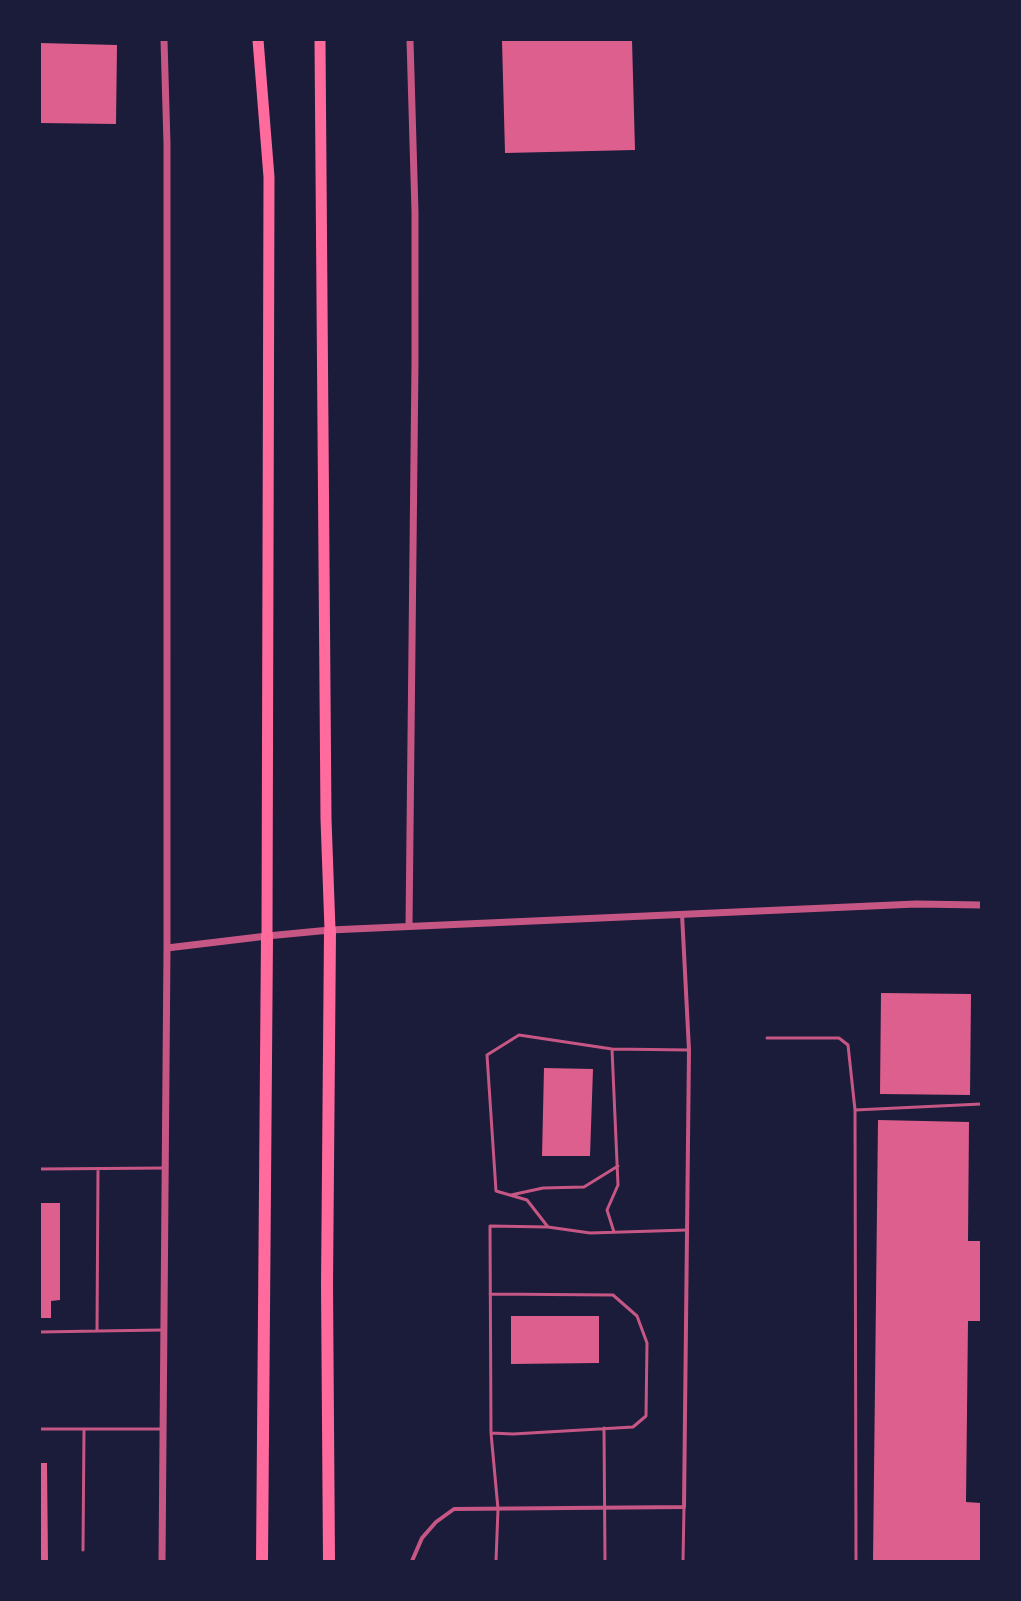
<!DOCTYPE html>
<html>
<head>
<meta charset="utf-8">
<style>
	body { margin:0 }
	#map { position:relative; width:1021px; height:1601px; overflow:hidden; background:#1b1b3a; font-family:"Fira Sans Condensed",sans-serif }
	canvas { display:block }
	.frame { position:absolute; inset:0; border:41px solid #1b1b3a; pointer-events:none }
</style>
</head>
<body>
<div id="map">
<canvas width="1021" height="1601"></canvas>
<div class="frame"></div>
</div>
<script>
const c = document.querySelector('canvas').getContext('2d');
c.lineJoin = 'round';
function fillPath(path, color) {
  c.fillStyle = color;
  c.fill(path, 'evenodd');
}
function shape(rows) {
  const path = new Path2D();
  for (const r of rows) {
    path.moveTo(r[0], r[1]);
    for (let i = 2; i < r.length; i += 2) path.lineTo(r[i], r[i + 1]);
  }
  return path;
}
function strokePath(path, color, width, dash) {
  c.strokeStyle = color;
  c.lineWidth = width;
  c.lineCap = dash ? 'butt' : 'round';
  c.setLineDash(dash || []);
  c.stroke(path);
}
fillPath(shape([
	[632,40,635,150,505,153,502,41],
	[40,43,117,45,116,124,40,123],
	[881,993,971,994,970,1095,880,1094],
	[544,1068,593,1069,590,1156,542,1156],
	[878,1120,969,1122,968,1241,981,1241,981,1321,968,1321,966,1502,981,1503,981,1561,873,1561],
	[40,1203,60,1203,60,1300,51,1301,51,1318,40,1318],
	[511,1316,599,1316,599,1363,511,1364],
	[40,1463,47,1463,48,1561,40,1561]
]), '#dd5f8e');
strokePath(shape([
	[767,1038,839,1038,848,1045,855,1110,981,1104],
	[612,1049,618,1185,607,1210,614,1232],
	[855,1110,856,1561],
	[40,1169,165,1168],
	[511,1195,543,1188,584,1187,618,1166],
	[687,1230,590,1233,548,1227,527,1200,496,1191,487,1055,519,1035,612,1049,689,1050],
	[490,1294,613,1295,637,1316,647,1343,646,1416,633,1427,513,1434,491,1433,490,1226,548,1227],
	[97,1331,163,1330],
	[40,1332,97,1331,98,1169],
	[604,1428,605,1561],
	[40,1429,162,1429],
	[491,1433,498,1509,496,1561],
	[83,1550,84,1429],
	[683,1561,684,1507]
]), '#c65784', 3);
strokePath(shape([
	[412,1561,422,1538,436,1522,454,1509,684,1507,689,1050,682,914]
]), '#c65784', 4);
strokePath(shape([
	[409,926,415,362,415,212,410,40],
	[167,948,267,936,330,930,916,904,981,905],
	[162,1561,167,948,167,144,164,40]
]), '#c65784', 7);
strokePath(shape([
	[258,40,269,177,267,936],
	[320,40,326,819,330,930]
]), '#ff6b9d', 11);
strokePath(shape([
	[262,1561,267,936],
	[329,1561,327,1285,330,930]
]), '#ff6b9d', 12);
</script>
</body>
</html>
